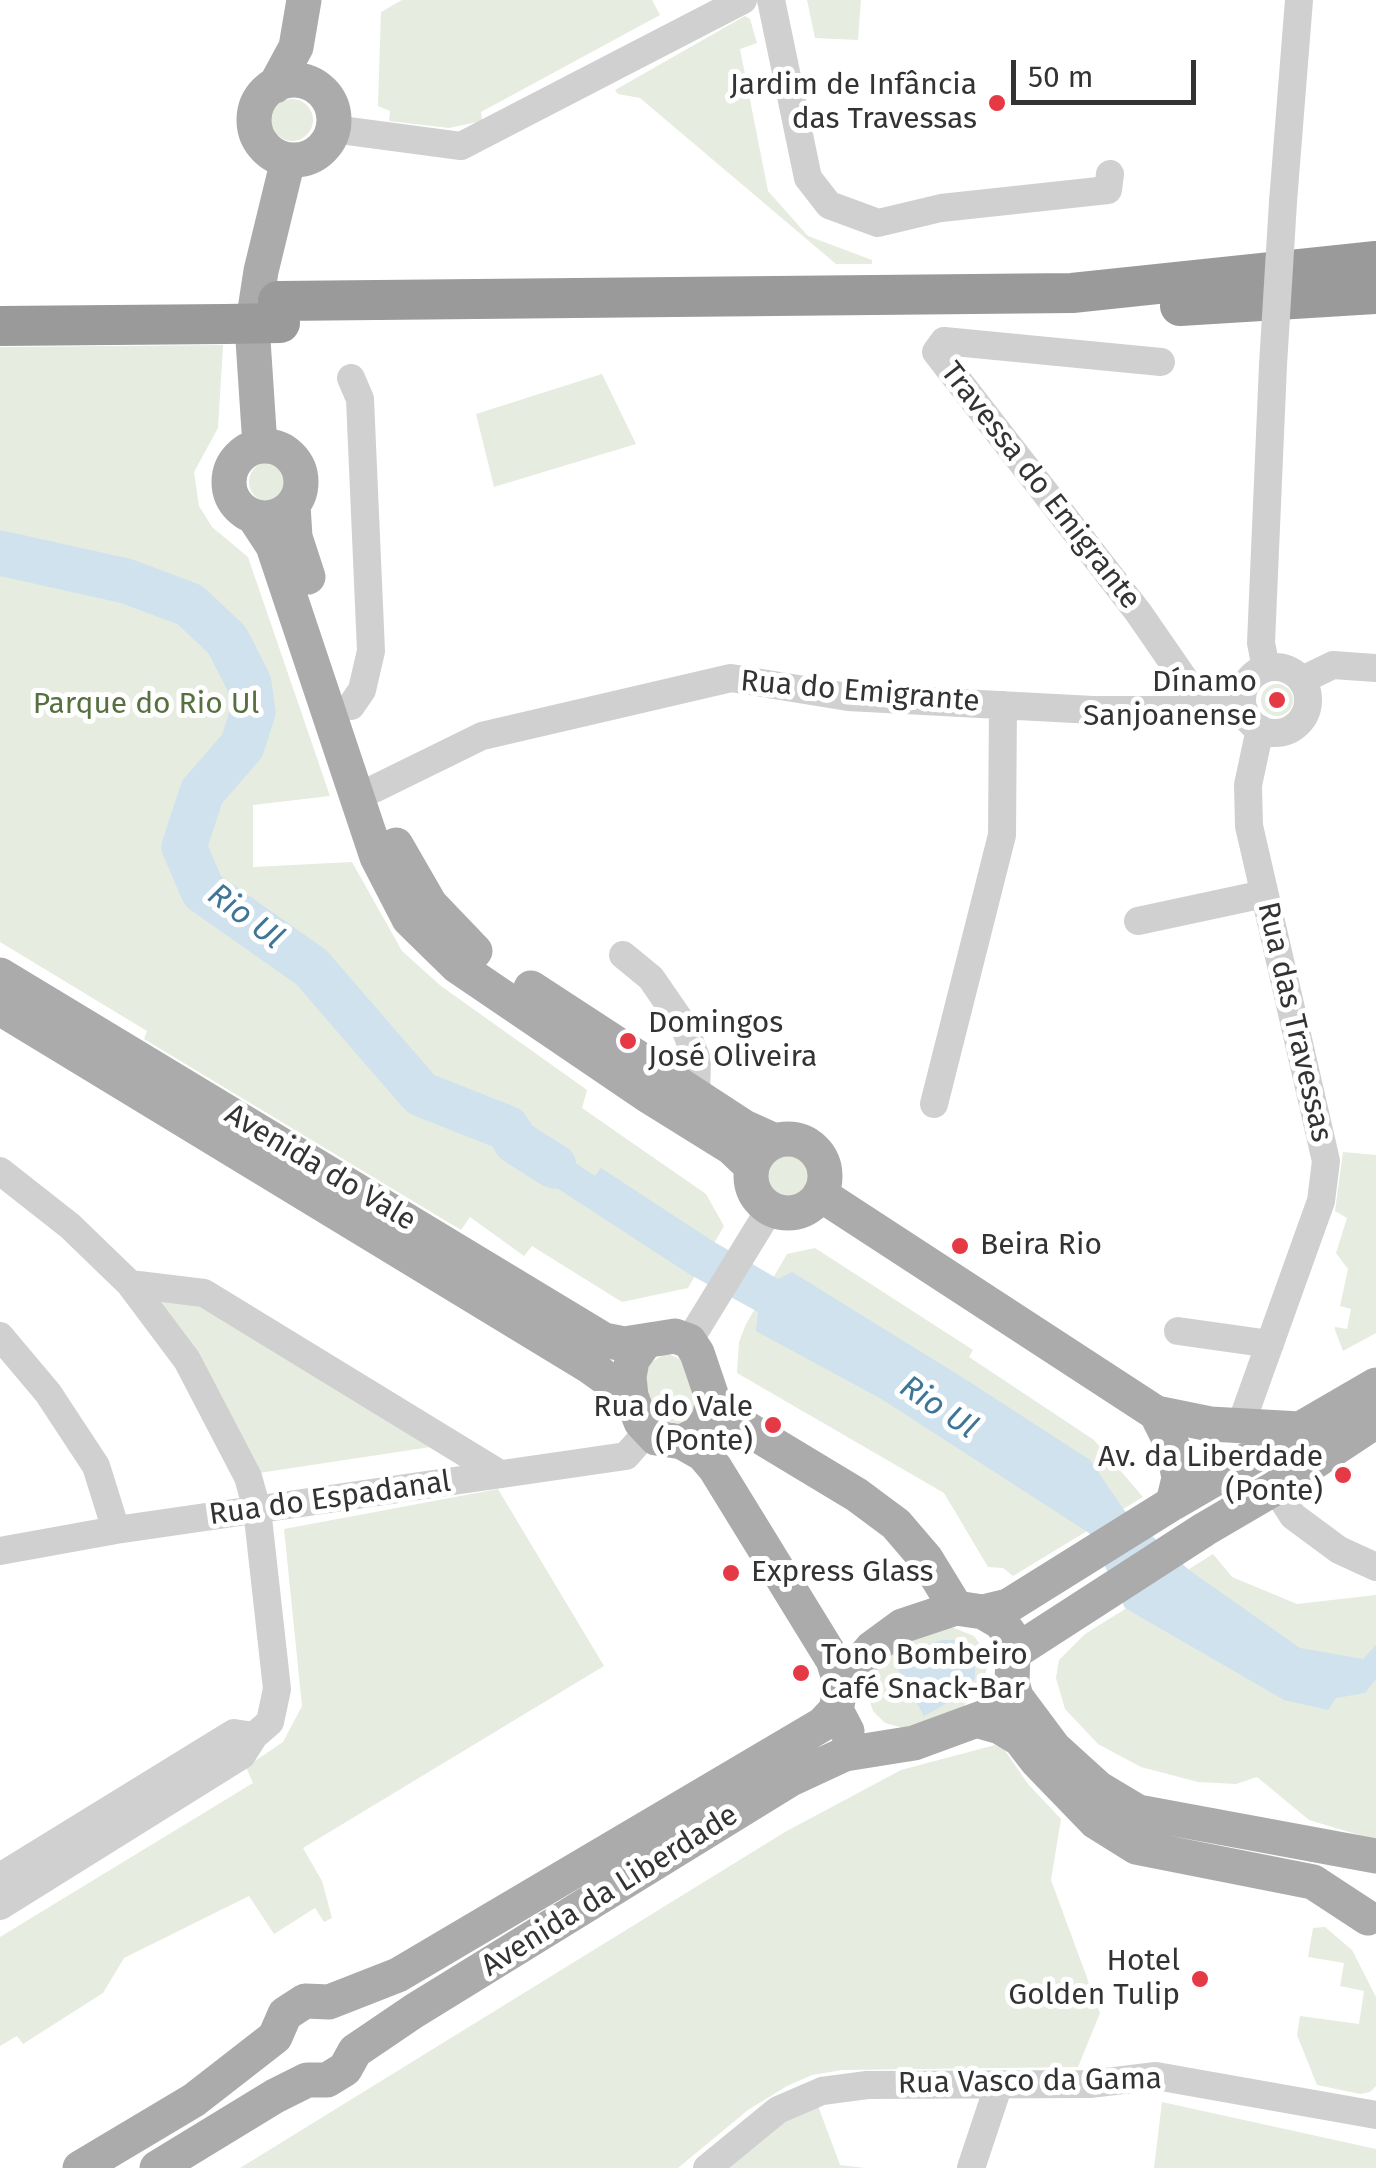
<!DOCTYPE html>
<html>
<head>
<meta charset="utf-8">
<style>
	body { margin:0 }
	#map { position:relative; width:1376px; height:2168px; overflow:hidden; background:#fff; font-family:"Fira Sans",sans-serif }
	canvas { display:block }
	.scale { position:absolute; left:1011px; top:60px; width:185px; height:45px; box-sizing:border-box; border:5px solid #333; border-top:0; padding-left:12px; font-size:30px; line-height:35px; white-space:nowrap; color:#333; -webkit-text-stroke:8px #fff; paint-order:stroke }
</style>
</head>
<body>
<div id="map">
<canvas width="1376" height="2168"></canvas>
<div class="scale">50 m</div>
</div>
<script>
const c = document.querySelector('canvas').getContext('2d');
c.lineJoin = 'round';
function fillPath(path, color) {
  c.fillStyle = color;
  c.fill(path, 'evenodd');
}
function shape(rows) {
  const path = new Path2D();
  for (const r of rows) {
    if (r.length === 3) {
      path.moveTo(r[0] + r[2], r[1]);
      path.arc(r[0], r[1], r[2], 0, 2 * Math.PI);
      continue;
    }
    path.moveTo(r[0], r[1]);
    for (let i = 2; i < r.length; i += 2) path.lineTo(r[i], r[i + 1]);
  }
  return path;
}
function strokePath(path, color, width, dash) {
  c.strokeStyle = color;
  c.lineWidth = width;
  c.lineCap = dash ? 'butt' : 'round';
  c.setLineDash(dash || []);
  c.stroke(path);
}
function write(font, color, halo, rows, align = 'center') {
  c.font = font + ' "Fira Sans",sans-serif';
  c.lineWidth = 10;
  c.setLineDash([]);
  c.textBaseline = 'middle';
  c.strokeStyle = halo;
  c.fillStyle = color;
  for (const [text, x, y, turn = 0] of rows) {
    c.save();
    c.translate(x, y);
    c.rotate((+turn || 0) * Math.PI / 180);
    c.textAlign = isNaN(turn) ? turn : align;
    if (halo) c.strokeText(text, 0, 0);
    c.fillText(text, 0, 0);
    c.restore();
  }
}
fillPath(shape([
	[402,0,652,0,660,15,481,112,482,121,449,128,389,121,390,111,378,106,381,12],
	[807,0,861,0,858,40,815,38],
	[745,16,750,19,757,43,740,49,768,191,808,236,872,260,872,264,836,264,640,98,618,94,615,90],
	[292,120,21],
	[223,345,218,428,194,472,199,506,212,527,248,557,330,796,253,805,253,867,352,862,402,951,441,986,587,1090,582,1108,706,1194,724,1226,688,1288,622,1302,532,1246,524,1256,470,1217,461,1230,144,1039,147,1031,0,942,0,347],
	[602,374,636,444,494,487,476,414],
	[269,482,20],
	[1277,700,16],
	[1343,1152,1376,1155,1376,1333,1343,1351,1335,1330,1335,1327,1347,1329,1351,1309,1340,1306,1348,1269,1336,1253,1347,1218,1335,1211],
	[790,1176,23],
	[815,1248,973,1350,969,1357,1094,1440,1143,1497,1013,1576,1003,1568,988,1567,944,1493,737,1373,739,1342,746,1324,787,1254],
	[153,1298,202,1306,437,1446,259,1473],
	[666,1353,682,1360,696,1395,694,1413,680,1424,665,1421,652,1404,648,1392,646,1374,650,1363],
	[498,1489,604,1666,303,1848,322,1881,332,1918,324,1922,315,1908,274,1934,249,1896,124,1958,103,1993,23,2044,17,2036,0,2046,0,1937,253,1783,246,1767,283,1742,302,1706,284,1529],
	[1213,1554,1232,1577,1297,1604,1376,1595,1376,1840,1309,1820,1257,1777,1236,1784,1198,1782,1141,1767,1098,1744,1065,1709,1056,1678,1059,1660,1085,1634],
	[949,1626,974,1636,987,1654,989,1663,980,1688,960,1710,911,1730,885,1723,873,1711,869,1699,870,1684,879,1664,916,1636],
	[995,1745,1004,1749,1028,1784,1061,1819,1051,1880,1100,2013,1078,2067,842,2070,812,2075,787,2086,748,2110,678,2168,240,2168,785,1832,901,1770],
	[1325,1927,1352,1950,1376,1997,1376,2086,1370,2092,1360,2094,1317,2085,1297,2035,1300,2016,1359,2024,1364,1991,1340,1986,1344,1963,1308,1957,1313,1928],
	[1162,2102,1376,2149,1376,2168,1154,2168],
	[817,2103,840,2165,866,2168,725,2168,769,2131]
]), '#e6ecdf');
fillPath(shape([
	[511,1121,595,1176,601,1168,711,1240,778,1279,792,1272,965,1379,1090,1460,1124,1510,1189,1570,1300,1648,1363,1659,1376,1645,1376,1679,1365,1693,1336,1698,1328,1710,1284,1700,1125,1608,1089,1533,883,1400,756,1331,758,1312,689,1274,494,1147],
	[942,1640,957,1640,970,1647,975,1657,975,1678,958,1697,924,1716,895,1664,915,1649]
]), '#cfe2ee');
strokePath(shape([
	[0,553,126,581,190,605,227,640,249,683,253,712,242,746,202,792,184,847,203,891,311,967,421,1094,507,1128,516,1142,554,1166]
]), '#cfe2ee', 45);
strokePath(shape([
	[771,0,808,178,829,205,878,223,941,208,1108,190,1110,174],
	[333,129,461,146,743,0],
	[1283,202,1299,0],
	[1161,362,944,341,936,352,1138,612,1207,712],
	[351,378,360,399,371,651,362,690,351,706],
	[1275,700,33],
	[1266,668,1261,643,1273,365],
	[1302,680,1333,665,1376,668],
	[374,789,482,736,731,678,848,697,1093,710,1244,710],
	[1138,921,1264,894],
	[623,955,651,978,684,1026,697,1060,696,1095],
	[934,1104,1002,835,1003,705],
	[0,1171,70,1226,130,1284,187,1360,248,1477,257,1509,277,1689,270,1722,254,1736,242,1755,0,1906],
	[130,1284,204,1293,500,1474],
	[1178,1331,1270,1344],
	[0,1336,48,1393,96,1466,116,1530],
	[689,1341,770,1209],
	[1241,1424,1321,1201,1326,1161,1249,826,1248,785,1260,729],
	[1275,1488,1293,1516,1339,1550,1376,1567],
	[0,1551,116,1530,626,1456,649,1430],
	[0,1877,234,1733,254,1736],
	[707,2168,778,2110,822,2091,867,2085,1090,2084,1156,2076,1376,2115],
	[971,2168,999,2084]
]), '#d0d0d0', 28);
strokePath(shape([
	[294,120,40],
	[275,86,296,47,304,0],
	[260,446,253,340,255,310,261,271,288,160],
	[265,482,36],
	[293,505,295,537,308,577],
	[254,517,273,546,377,857,409,919,457,966,650,1097,732,1148,752,1167],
	[396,845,430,904,475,951],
	[0,975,604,1340,624,1344,675,1336,689,1341,697,1353,713,1400,709,1419,698,1434,682,1442,656,1438,641,1422,631,1396,629,1377,632,1360,645,1342],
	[531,988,744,1127,775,1141],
	[0,1008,589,1366,631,1396],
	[788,1176,37],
	[820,1194,1156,1413,1210,1424,1300,1429],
	[713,1400,726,1416,857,1495,896,1524,926,1559,956,1608],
	[1156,1413,1173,1447,1179,1478,1173,1503],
	[682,1442,703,1454,715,1468,833,1660,841,1685],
	[1013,1653,1205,1529,1275,1488,1376,1421],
	[1012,1682,1016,1697,1054,1748,1098,1788,1138,1812,1376,1856],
	[979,1721,1000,1727,1020,1739,1037,1761,1096,1822,1136,1847,1313,1882,1368,1918],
	[847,1731,836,1710,841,1685,872,1648,902,1626,956,1608,983,1612,1008,1606,1173,1503,1376,1385],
	[80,2168,194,2100,275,2037,285,2014,305,2001,329,2002,398,1975,823,1724,836,1710],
	[157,2168,275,2096,307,2080,327,2080,345,2069,355,2051,414,2011,789,1780,845,1754,914,1743,993,1714,1012,1682,1013,1653,1009,1633,1000,1622,983,1612]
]), '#ababab', 35);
strokePath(shape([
	[278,301,1072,293,1376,261],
	[1180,306,1376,294],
	[0,326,225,324]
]), '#9a9a9a', 40);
strokePath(shape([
	[1273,365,1283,202]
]), '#d0d0d0', 28);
strokePath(shape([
	[225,324,280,323]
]), '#9a9a9a', 40);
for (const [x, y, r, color] of [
	[997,103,10,"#e63946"],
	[1277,700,10,"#e63946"],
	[628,1041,10,"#e63946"],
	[960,1246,10,"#e63946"],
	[773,1425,10,"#e63946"],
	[1343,1475,10,"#e63946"],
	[731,1573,10,"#e63946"],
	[801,1673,10,"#e63946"],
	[1200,1979,10,"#e63946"]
]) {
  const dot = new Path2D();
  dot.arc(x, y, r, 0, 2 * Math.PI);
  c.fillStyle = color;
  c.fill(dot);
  strokePath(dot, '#fff', 4);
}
write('30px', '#333', '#fff', [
	["Jardim de Infância",977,86],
	["das Travessas",977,120],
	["Dínamo",1257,683],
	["Sanjoanense",1257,717],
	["Domingos",648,1024,"left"],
	["José Oliveira",648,1058,"left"],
	["Beira Rio",980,1246,"left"],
	["Rua do Vale",753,1408],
	["(Ponte)",753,1442],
	["Av. da Liberdade",1323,1458],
	["(Ponte)",1323,1492],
	["Express Glass",751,1573,"left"],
	["Tono Bombeiro",821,1656,"left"],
	["Café Snack-Bar",821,1690,"left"],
	["Hotel",1180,1962],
	["Golden Tulip",1180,1996]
], 'right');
write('30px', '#333', '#fff', [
	["Travessa do Emigrante",1040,486,52],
	["Rua do Emigrante",860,692,5],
	["Rua das Travessas",1294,1022,77],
	["Avenida do Vale",320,1168,31],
	["Rua do Espadanal",330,1499,-8],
	["Avenida da Liberdade",610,1891,-32],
	["Rua Vasco da Gama",1030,2082,-1]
]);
write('30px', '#56703f', '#fff', [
	["Parque do Rio Ul",146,705]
]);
write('italic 32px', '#3f7597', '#fff', [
	["Rio Ul",245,917,37],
	["Rio Ul",938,1408,34]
]);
</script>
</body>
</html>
